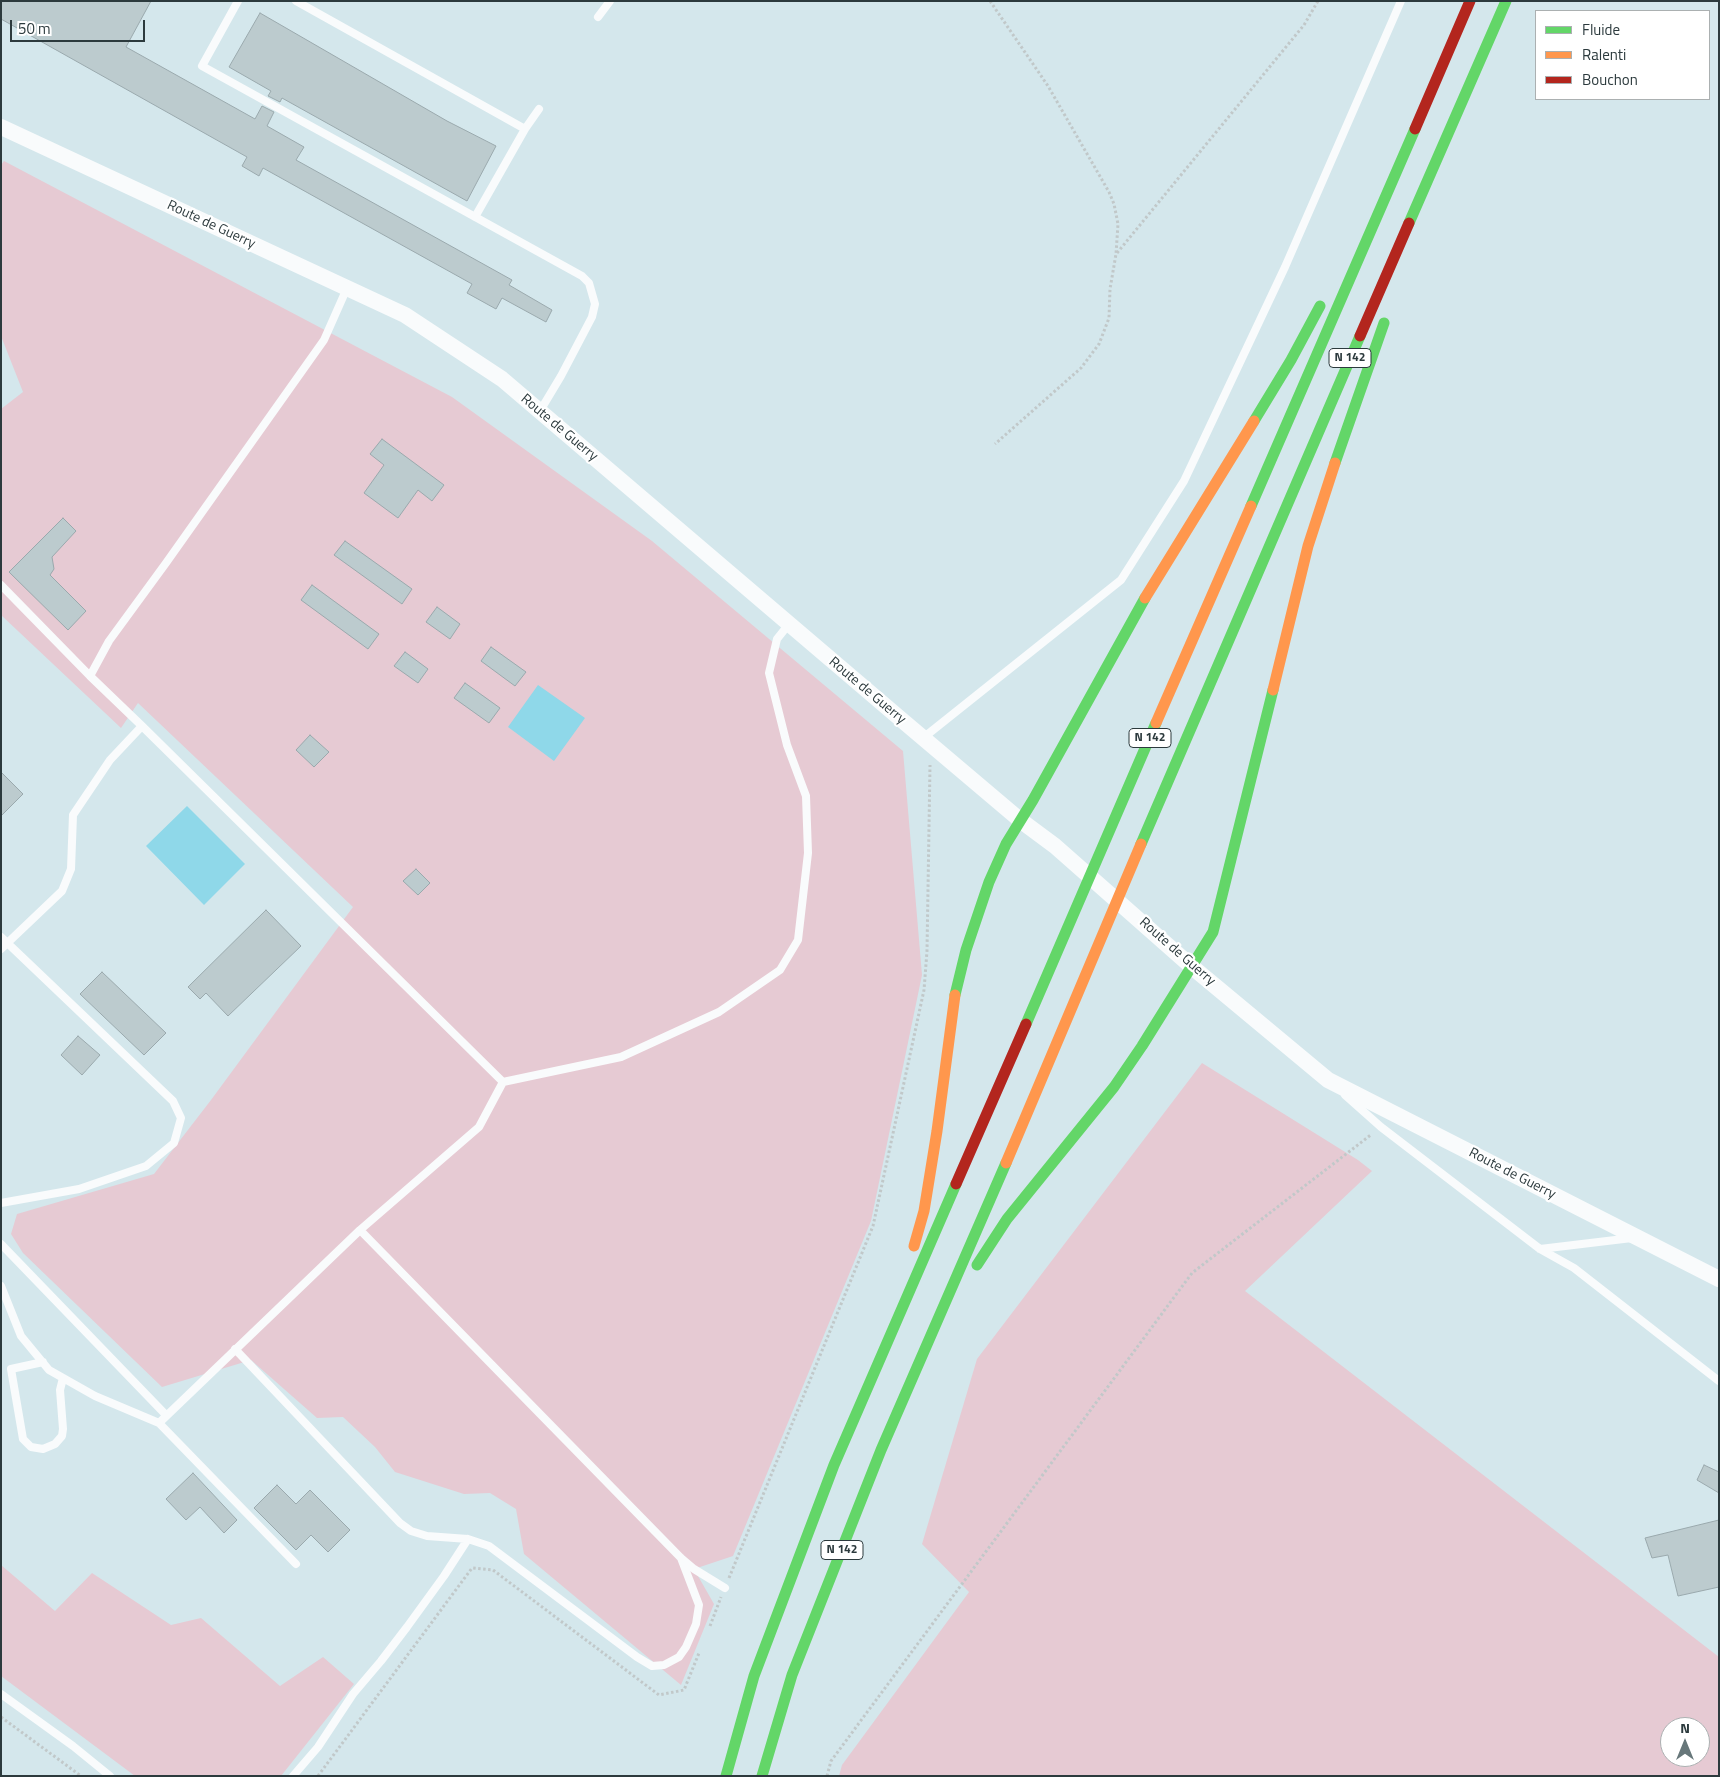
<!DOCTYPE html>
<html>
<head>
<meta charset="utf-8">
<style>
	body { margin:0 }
	#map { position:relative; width:1720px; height:1777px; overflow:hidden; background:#d4e7ec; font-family:"Titillium Web",sans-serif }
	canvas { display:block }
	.frame { position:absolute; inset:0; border:2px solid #2c3a3d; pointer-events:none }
	.legend { position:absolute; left:1535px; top:10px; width:175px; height:90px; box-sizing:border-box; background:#fff; border:1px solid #abb0b1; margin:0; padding:6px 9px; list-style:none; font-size:15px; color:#2c3a3d }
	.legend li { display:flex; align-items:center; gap:10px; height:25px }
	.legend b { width:25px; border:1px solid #abb0b1 }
	.north { position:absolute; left:1660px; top:1717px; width:50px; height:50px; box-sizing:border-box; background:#fff; border:1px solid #abb0b1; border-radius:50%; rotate:0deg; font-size:14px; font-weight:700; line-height:20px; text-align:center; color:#2c3a3d }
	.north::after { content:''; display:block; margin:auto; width:18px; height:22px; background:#67777a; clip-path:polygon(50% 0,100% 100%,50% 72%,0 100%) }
	.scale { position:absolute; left:10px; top:20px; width:135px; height:22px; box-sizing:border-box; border:2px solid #2c3a3d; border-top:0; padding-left:6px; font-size:15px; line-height:18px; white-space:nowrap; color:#2c3a3d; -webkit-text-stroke:4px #fff; paint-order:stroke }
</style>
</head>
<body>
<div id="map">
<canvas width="1720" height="1777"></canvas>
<div class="frame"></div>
<ul class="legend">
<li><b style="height:6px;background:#63d668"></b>Fluide</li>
<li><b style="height:6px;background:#ff974d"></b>Ralenti</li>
<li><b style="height:6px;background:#b3261e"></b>Bouchon</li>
</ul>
<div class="north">N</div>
<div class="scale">50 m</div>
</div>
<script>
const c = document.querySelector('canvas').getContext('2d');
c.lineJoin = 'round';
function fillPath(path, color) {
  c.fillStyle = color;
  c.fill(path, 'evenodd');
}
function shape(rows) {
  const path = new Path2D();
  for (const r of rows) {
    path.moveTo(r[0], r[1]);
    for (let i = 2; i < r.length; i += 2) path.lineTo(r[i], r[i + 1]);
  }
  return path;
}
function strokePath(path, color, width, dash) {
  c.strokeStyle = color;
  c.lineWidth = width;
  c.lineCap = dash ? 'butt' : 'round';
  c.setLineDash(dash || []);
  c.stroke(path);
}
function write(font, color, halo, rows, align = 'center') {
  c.font = font + ' "Titillium Web",sans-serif';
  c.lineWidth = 4.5;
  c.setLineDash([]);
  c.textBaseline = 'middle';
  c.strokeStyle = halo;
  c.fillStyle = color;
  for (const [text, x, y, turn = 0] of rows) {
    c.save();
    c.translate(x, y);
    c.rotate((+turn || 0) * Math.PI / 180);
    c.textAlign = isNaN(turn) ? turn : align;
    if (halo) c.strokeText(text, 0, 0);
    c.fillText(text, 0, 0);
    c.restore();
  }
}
fillPath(shape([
	[4,161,452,397,652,541,903,751,922,975,871,1221,733,1556,694,1569,714,1604,681,1685,524,1554,516,1509,490,1493,464,1494,395,1472,375,1447,343,1417,317,1418,251,1360,162,1387,23,1253,11,1234,17,1214,154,1174,211,1100,353,907,138,703,121,728,1,615,1,409,23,392,1,336,1,165],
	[1202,1063,1358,1160,1372,1171,1245,1291,1719,1657,1719,1776,839,1776,842,1765,969,1592,922,1544,977,1359],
	[1670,1727,1700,1727,1700,1757,1670,1757],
	[1,1565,55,1611,92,1573,171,1625,201,1618,280,1686,323,1657,354,1684,281,1776,135,1776,1,1676]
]), '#e6cad3');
fillPath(shape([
	[538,685,585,718,554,761,508,727],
	[187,806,245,864,204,905,146,846]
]), '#8fd8e9');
const building = shape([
	[1,1,151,1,126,47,255,119,262,106,274,112,267,126,304,147,296,160,512,280,509,285,552,310,546,322,502,298,496,309,467,293,472,284,263,168,259,176,242,166,247,157,1,19,1,1],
	[260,13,447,121,496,146,467,201,282,98,280,102,268,96,271,91,229,67,260,13],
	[382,439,444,485,432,501,418,490,398,518,364,493,384,465,370,454,382,439],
	[63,518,76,531,52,557,54,569,50,575,86,611,68,630,9,572,63,518],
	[345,541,412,589,402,604,334,555,345,541],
	[312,585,379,634,368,649,301,600,312,585],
	[437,607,460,624,450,639,426,622,437,607],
	[491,647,526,672,515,686,481,661,491,647],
	[405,652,428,669,418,683,394,666,405,652],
	[465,683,500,708,489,723,454,698,465,683],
	[310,735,329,752,314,767,296,750,310,735],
	[1,772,23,794,1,816,1,772],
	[416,869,430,883,418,895,403,881,416,869],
	[266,910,301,946,228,1016,206,993,200,999,188,987,266,910],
	[102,972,166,1033,144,1055,80,994,102,972],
	[78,1036,100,1055,82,1075,61,1055,78,1036],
	[1704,1465,1719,1472,1719,1493,1697,1480,1704,1465],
	[193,1473,237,1520,224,1533,200,1507,186,1520,166,1499,193,1473],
	[277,1485,296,1504,310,1490,350,1530,328,1552,311,1535,296,1550,254,1508,277,1485],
	[1719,1520,1719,1587,1678,1596,1668,1555,1652,1558,1645,1538,1719,1520]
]);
fillPath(building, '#bccbce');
strokePath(building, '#9aa9ad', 1);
strokePath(shape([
	[990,1,1048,86,1109,192,1114,204,1118,224,1116,254,1110,289,1109,318,1099,344,1081,368,995,444],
	[1117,253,1304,25,1318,1],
	[729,1578,873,1226,924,990,927,951,930,765],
	[710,1626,721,1597],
	[1,1717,81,1776],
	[318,1776,472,1568,493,1570,659,1695,684,1690,699,1653],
	[827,1776,831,1761,1192,1273,1372,1134]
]), '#c1c8c9', 3, [2.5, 2.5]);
strokePath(shape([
	[238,1,202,66,582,276,589,283,595,304,592,317,561,376,540,411],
	[296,1,525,129],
	[598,17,610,1],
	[475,217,525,129,539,109],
	[347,288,324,340,166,563,109,641,90,676,142,726,503,1082],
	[1,585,90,676],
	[923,738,1121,580,1184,481,1285,267,1401,1],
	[1,937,173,1101,181,1118,174,1143,146,1166,79,1189,1,1203],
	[1,949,62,891,71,869,73,815,110,760,142,726],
	[1345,1095,1381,1127,1540,1249,1574,1268,1719,1381],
	[360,1230,681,1558,694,1569,725,1588],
	[1,1244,166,1415],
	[1540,1249,1632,1238],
	[1,1286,21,1336,49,1370,95,1396,159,1423,296,1564],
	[235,1349,400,1523,411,1531,427,1536,468,1539,489,1546,637,1657,652,1666,664,1665,679,1657,686,1647,696,1624,699,1605,681,1558],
	[43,1362,11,1369,23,1439,31,1447,43,1449,55,1444,62,1436,63,1429,60,1390,63,1378],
	[159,1423,360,1230,479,1127,503,1082,621,1057,719,1012,780,970,798,940,808,853,806,796,787,745,769,673,777,639,789,624],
	[1,1694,73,1746,110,1776],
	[293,1776,318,1747,353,1694,381,1661,407,1627,444,1576,468,1539]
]), '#f9fbfc', 8);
strokePath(shape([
	[1,127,405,315,502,379,903,721,1020,820,1055,846,1191,966,1328,1080,1719,1279]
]), '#f9fbfc', 16);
strokePath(shape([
	[1409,223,1506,1],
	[1254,421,1291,360,1320,306],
	[1335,463,1384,323],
	[1251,506,1415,129],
	[1141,844,1360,336],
	[955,995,966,950,989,882,1006,844,1033,800,1145,598],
	[1026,1024,1156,723],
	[977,1265,1007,1219,1114,1087,1142,1046,1213,932,1273,690],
	[726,1776,754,1676,834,1465,956,1184],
	[762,1776,792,1675,881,1450,1006,1163]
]), '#63d668', 11);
strokePath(shape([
	[1145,598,1254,421],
	[1273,690,1308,546,1335,463],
	[1156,723,1251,506],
	[1006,1163,1141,844],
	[914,1246,924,1211,937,1131,955,995]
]), '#ff974d', 11);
strokePath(shape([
	[1415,129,1470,1],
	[1360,336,1409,223],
	[956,1184,1026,1024]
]), '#b3261e', 11);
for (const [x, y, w] of [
	[1350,358,42],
	[1150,738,42],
	[842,1550,42]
]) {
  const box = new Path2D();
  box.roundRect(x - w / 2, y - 9.5, w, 19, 4);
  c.fillStyle = '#fff';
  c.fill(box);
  strokePath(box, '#2c3a3d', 1);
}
write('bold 12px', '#2c3a3d', null, [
	["N 142",1350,358],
	["N 142",1150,738],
	["N 142",842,1550]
]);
write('14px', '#2c3a3d', '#fff', [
	["Route de Guerry",211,225,25],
	["Route de Guerry",559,428,40],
	["Route de Guerry",867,691,40],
	["Route de Guerry",1177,952,41],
	["Route de Guerry",1512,1174,27]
]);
</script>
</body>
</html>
